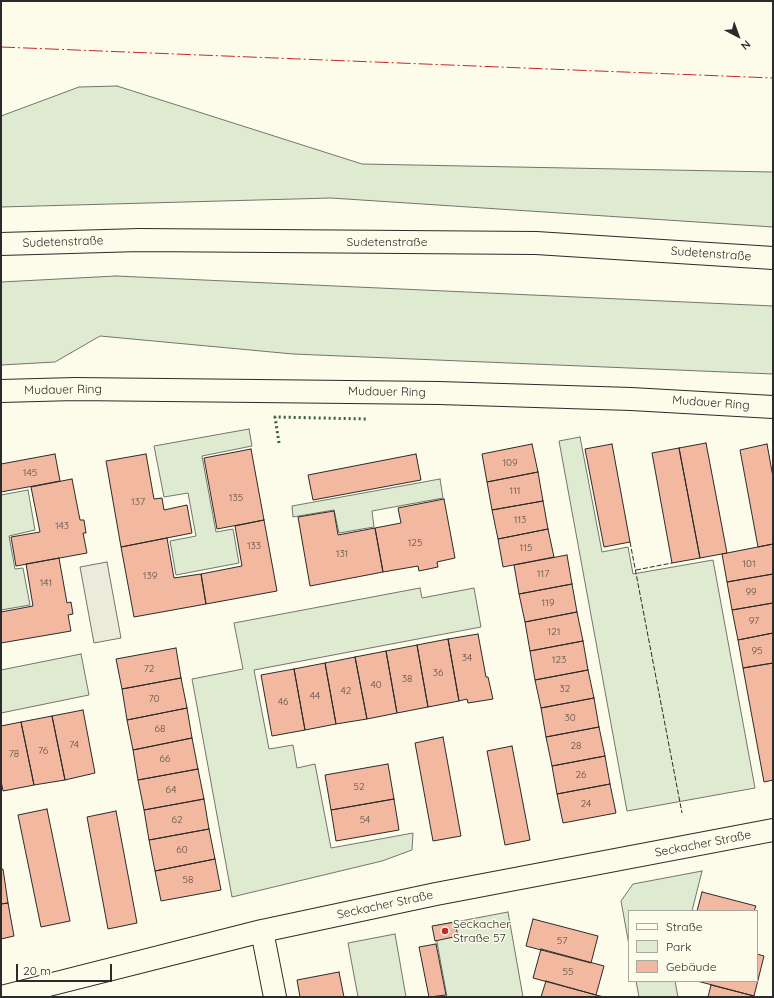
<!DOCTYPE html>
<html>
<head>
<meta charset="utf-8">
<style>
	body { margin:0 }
	#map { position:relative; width:774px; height:998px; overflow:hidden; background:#fdfbea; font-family:Quicksand,sans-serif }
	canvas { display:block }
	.frame { position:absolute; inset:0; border:2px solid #2b2b2b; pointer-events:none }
	.legend { position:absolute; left:628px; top:910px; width:130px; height:72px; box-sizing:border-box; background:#fdfbea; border:1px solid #a9a89e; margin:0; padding:5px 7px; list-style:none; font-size:12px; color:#2b2b2b }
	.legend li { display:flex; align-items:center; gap:8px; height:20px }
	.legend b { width:20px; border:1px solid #a9a89e }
	.north { position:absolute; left:718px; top:16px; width:40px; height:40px; -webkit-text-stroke:3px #fdfbea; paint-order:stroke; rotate:139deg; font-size:11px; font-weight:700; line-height:16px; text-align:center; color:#2b2b2b }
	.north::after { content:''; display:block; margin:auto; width:14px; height:18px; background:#2b2b2b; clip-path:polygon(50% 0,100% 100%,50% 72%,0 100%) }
	.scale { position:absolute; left:16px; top:964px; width:96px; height:18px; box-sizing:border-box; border:2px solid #2b2b2b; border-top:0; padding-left:5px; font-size:12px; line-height:14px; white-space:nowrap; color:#2b2b2b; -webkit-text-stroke:3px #fdfbea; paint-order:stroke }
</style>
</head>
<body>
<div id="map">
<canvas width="774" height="998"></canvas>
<div class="frame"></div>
<ul class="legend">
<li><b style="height:5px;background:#fdfbea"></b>Straße</li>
<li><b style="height:11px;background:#deebd1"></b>Park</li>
<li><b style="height:11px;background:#f2b8a0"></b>Gebäude</li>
</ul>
<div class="north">N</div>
<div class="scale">20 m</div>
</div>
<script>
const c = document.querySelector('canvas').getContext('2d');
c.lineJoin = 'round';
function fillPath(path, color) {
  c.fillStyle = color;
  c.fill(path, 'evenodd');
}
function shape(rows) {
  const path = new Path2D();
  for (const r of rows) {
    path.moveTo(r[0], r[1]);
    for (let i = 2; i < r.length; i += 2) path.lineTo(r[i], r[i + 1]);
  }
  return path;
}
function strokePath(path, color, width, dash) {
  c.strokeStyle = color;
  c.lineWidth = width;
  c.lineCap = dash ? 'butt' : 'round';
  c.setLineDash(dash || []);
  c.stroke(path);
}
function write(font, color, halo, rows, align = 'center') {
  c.font = font + ' Quicksand,sans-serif';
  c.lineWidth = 3;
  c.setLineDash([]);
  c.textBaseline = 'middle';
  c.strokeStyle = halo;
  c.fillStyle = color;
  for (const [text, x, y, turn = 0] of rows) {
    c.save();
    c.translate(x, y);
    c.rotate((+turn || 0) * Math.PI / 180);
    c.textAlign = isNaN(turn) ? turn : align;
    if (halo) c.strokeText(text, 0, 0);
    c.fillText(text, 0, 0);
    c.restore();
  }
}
const green = shape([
	[117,86,362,164,773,172,773,227,331,198,1,207,1,116,79,87,117,86],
	[116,276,773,306,773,374,293,354,100,336,55,362,1,365,1,282,116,276],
	[249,429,252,446,202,456,216,532,233,529,239,563,176,575,170,541,196,536,188,493,164,497,154,446,249,429],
	[580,437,602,552,628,547,633,574,713,560,755,788,627,811,559,441,580,437],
	[440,479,443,498,372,511,374,527,339,533,334,510,293,517,292,506,440,479],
	[28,490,35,530,9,536,15,569,23,568,30,605,1,610,1,495,28,490],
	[420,588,422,598,474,588,481,627,254,670,269,749,293,745,297,768,315,764,331,848,413,833,412,850,382,861,232,897,192,679,243,669,234,623,420,588],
	[81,654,89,695,1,713,1,670,81,654],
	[702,871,692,911,629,911,629,945,621,901,633,884,702,871],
	[508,912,523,997,447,997,434,926,508,912],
	[395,934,406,997,358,997,348,943,395,934],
	[636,981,675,981,678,997,639,997,636,981]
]);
fillPath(green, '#deebd1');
strokePath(green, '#74746e', 1);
const parking = shape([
	[107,562,121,638,94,643,80,567,107,562]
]);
fillPath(parking, '#eceadb');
strokePath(parking, '#74746e', 1);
const building = shape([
	[706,443,727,553,700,558,679,448,706,443],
	[532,444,538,472,487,482,482,454,532,444],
	[612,444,630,542,604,547,585,449,612,444],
	[767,444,773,477,773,544,758,547,740,450,767,444],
	[679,448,700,558,672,563,652,453,679,448],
	[251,449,264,520,217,529,204,458,251,449],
	[55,454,60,481,1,492,1,464,55,454],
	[146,454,154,499,162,498,164,510,187,505,192,533,121,547,106,461,146,454],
	[416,454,421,480,313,500,308,475,416,454],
	[538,472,543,501,492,510,487,482,538,472],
	[72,479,80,520,84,520,86,533,83,533,87,553,16,566,11,537,40,532,31,487,72,479],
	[444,499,455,558,437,562,438,567,419,571,418,566,383,572,375,528,401,523,398,508,444,499],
	[543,501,548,529,498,539,492,510,543,501],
	[334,511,338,535,375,528,383,572,310,586,298,517,334,511],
	[264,520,277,591,206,604,201,574,242,566,235,526,264,520],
	[548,529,554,557,503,567,498,539,548,529],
	[167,538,174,578,201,574,206,604,134,617,121,547,167,538],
	[773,544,773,574,727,582,722,554,773,544],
	[567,555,572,584,519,594,514,565,567,555],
	[59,558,67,603,71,602,73,614,68,615,71,631,1,643,1,612,33,606,26,564,59,558],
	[773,574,773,603,732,610,727,582,773,574],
	[572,584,577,612,525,622,519,594,572,584],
	[773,603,773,633,738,640,732,610,773,603],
	[577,612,583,641,530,651,525,622,577,612],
	[773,633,773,663,743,668,738,640,773,633],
	[478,634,486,677,488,677,493,699,468,703,467,699,459,701,448,639,478,634],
	[448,639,459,701,428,707,417,645,448,639],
	[583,641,588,670,535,680,530,651,583,641],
	[417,645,428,707,397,713,386,651,417,645],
	[176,648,181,678,122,689,116,659,176,648],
	[386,651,397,713,367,719,355,657,386,651],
	[355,657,367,719,336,724,325,663,355,657],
	[325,663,336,724,305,730,294,669,325,663],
	[773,663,773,780,764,782,743,668,773,663],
	[294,669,305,730,272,736,261,675,294,669],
	[588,670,594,698,541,708,535,680,588,670],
	[181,678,187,708,127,720,122,689,181,678],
	[594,698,599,727,546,737,541,708,594,698],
	[187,708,192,738,133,750,127,720,187,708],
	[83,710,95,773,65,780,52,716,83,710],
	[52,716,65,780,34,785,21,722,52,716],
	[21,722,34,785,3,791,1,781,1,726,21,722],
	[599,727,605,756,552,766,546,737,599,727],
	[443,737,461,836,433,841,415,743,443,737],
	[192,738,198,769,138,780,133,750,192,738],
	[512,746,530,840,505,845,487,751,512,746],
	[605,756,610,784,557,794,552,766,605,756],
	[388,764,394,799,331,810,325,775,388,764],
	[198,769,204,799,144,810,138,780,198,769],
	[610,784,616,813,563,823,557,794,610,784],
	[204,799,209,829,149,840,144,810,204,799],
	[394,799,399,830,336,841,331,810,394,799],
	[47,809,70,921,41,927,18,815,47,809],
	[116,811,137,923,108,929,87,817,116,811],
	[209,829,215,859,155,871,149,840,209,829],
	[215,859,221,890,161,901,155,871,215,859],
	[1,869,3,869,8,903,1,904,1,869],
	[702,892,756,906,754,911,697,911,702,892],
	[8,903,14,936,1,939,1,904,8,903],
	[533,919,598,936,591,963,526,946,533,919],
	[455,922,458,936,435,941,432,926,455,922],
	[436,944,446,995,429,997,419,947,436,944],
	[541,949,604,966,596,995,533,978,541,949],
	[757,954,764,956,754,996,697,981,757,981,757,954],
	[339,972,344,997,300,997,297,980,339,972],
	[546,981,596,995,604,997,541,997,546,981],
	[711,985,754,996,757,997,708,997,711,985]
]);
fillPath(building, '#f2b8a0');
strokePath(building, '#2b2b2b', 1);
const street = shape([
	[1,391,75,389,439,393,631,399,773,407],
	[262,931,275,997],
	[1,997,262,931,436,894,773,830]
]);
const secondary = shape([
	[1,244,140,240,536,243,773,258]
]);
strokePath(street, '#2b2b2b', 24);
strokePath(secondary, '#2b2b2b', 24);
strokePath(street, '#fdfbea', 22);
strokePath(secondary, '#fdfbea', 22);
strokePath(shape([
	[279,443,275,417,367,419]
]), '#34623c', 3, [2, 3]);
strokePath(shape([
	[630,542,682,813],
	[636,570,672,563]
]), '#2b2b2b', 1, [5, 2]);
strokePath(shape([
	[1,47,773,78]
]), '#c62828', 1, [14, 3, 2, 3]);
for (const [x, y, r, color] of [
	[445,931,4,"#c62828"]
]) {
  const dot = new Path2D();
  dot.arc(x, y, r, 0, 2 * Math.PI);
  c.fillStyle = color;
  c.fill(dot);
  strokePath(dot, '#fdfbea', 1.5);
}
write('10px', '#5d4e48', null, [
	["109",510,463],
	["145",30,473],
	["111",515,491],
	["135",236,498],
	["137",138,502],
	["113",520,520],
	["143",62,526],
	["125",415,543],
	["133",254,546],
	["115",526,548],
	["131",342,554],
	["101",749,564],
	["117",543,574],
	["139",150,576],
	["141",46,583],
	["99",751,592],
	["119",548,603],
	["97",754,621],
	["121",554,632],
	["95",757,651],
	["34",467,658],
	["123",559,660],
	["72",149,669],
	["36",438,673],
	["38",407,679],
	["40",376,685],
	["32",565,689],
	["42",346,691],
	["44",315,696],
	["70",154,699],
	["46",283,702],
	["30",570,718],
	["68",160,729],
	["74",74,745],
	["28",576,746],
	["76",43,751],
	["78",14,754],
	["66",165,759],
	["26",581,775],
	["52",359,787],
	["64",171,790],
	["24",586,804],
	["62",177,820],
	["54",365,820],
	["60",182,850],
	["58",188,880],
	["57",562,941],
	["55",568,972]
]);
write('12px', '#2b2b2b', '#fdfbea', [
	["Sudetenstraße",63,242,-2],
	["Sudetenstraße",387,242],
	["Sudetenstraße",711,254,4],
	["Mudauer Ring",63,390,-1],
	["Mudauer Ring",387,392,1],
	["Mudauer Ring",711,403,4],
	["Seckacher Straße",703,844,-11],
	["Seckacher Straße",385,905,-12]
]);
write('12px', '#2b2b2b', '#fdfbea', [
	["Seckacher",453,924],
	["Straße 57",453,938]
], 'left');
</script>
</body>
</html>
